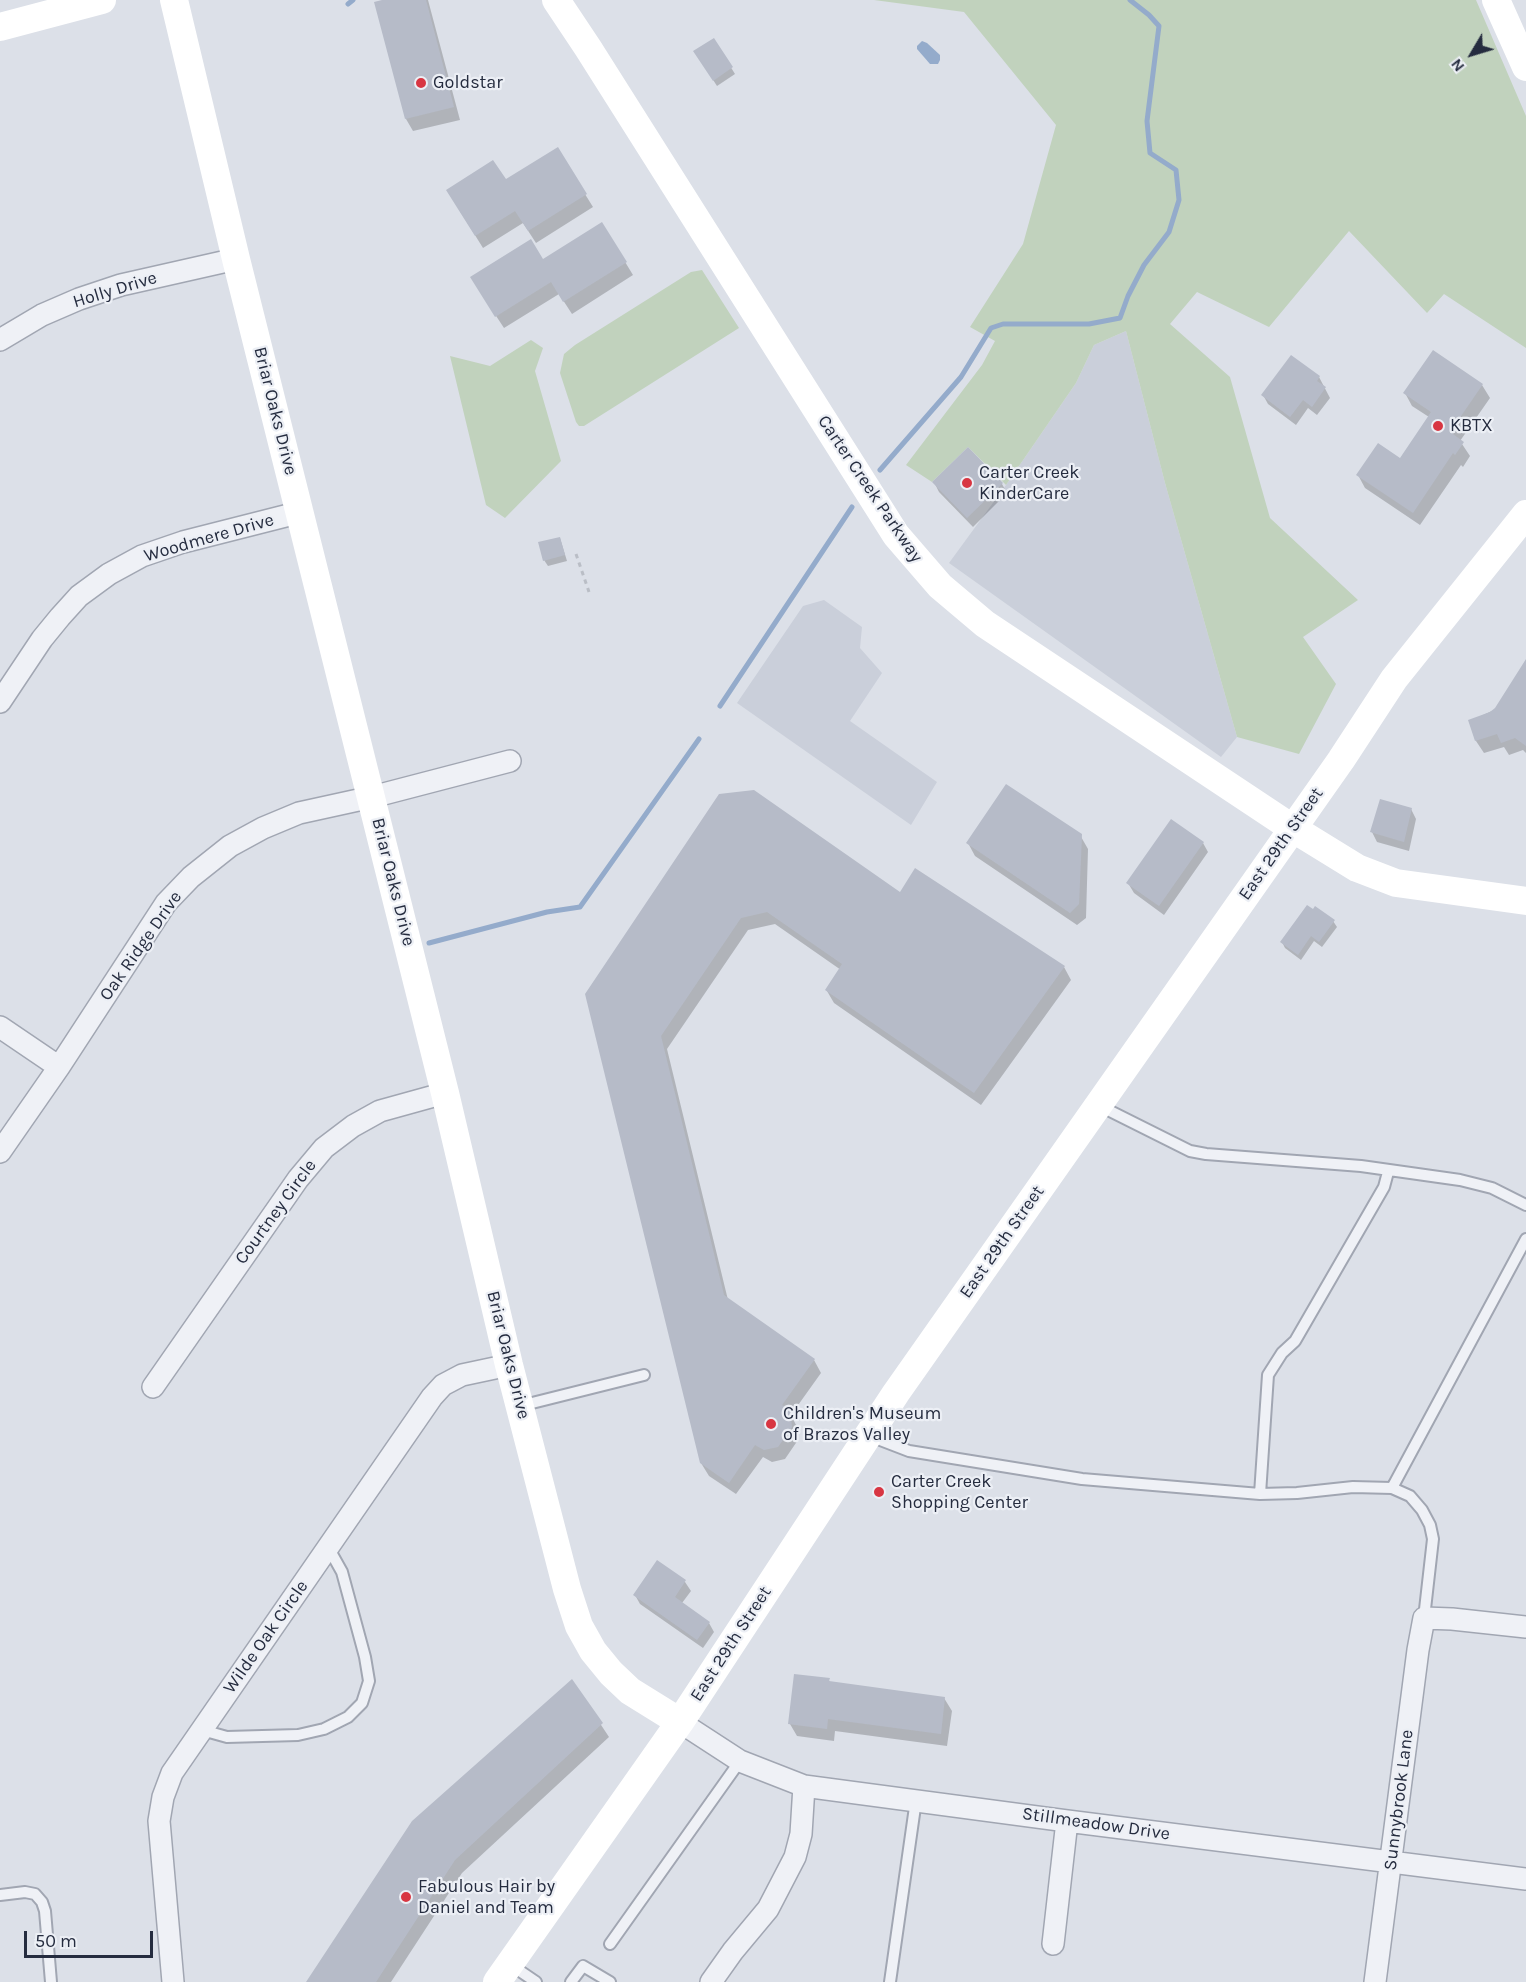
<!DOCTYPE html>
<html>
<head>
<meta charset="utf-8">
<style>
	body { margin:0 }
	#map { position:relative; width:1526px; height:1982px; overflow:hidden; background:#dce0e8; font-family:Karla,sans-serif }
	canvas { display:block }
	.north { position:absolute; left:1442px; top:24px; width:60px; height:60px; -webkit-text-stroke:4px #eceff5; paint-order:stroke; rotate:232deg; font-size:16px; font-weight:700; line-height:24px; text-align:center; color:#252c3f }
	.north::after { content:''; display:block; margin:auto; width:21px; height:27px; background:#252c3f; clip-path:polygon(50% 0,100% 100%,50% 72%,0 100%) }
	.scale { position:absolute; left:24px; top:1931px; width:129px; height:27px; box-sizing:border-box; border:3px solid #252c3f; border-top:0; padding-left:8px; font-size:18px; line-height:21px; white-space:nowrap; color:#252c3f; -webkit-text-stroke:4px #eceff5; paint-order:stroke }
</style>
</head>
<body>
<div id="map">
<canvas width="1526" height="1982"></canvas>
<div class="north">N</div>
<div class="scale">50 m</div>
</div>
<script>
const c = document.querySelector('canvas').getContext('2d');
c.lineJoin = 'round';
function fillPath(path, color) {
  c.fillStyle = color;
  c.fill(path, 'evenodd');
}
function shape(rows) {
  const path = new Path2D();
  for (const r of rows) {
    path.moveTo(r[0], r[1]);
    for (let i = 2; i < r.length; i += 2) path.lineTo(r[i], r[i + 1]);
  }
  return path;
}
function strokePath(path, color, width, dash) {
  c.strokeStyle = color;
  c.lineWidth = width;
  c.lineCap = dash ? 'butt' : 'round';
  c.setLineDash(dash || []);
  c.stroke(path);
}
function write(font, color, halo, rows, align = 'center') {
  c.font = font + ' Karla,sans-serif';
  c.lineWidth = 4.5;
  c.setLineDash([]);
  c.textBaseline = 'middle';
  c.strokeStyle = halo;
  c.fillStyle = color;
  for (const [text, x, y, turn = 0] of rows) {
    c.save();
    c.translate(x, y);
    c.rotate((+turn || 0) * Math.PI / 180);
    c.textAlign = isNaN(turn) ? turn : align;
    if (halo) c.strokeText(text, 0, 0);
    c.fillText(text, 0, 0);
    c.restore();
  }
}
fillPath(shape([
	[1126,331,1165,483,1237,737,1221,757,949,563,1006,485,1076,383,1094,345],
	[824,600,862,627,860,648,882,673,850,721,937,782,911,825,737,703,803,606]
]), '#cacfda');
fillPath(shape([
	[874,0,1476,0,1526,116,1526,348,1444,294,1427,313,1349,231,1269,327,1197,292,1170,324,1230,377,1270,518,1358,600,1303,637,1336,684,1299,754,1237,737,1165,483,1126,331,1094,345,1076,383,1006,485,968,447,932,482,906,465,982,365,995,341,970,327,1023,244,1056,125,964,12],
	[702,270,739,328,584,426,579,426,576,422,560,373,564,354,575,345,691,272],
	[531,340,543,348,535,371,561,461,505,518,486,505,450,356,490,366]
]), '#c1d2bd');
fillPath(shape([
	[922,41,927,43,940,55,940,60,938,64,930,64,917,49,917,46]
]), '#94abcb');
fillPath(shape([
	[388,0,428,0,460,120,413,131,406,119],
	[714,40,735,74,717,86,699,58],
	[557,149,593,207,536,243,523,223,483,248,455,203,505,181],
	[602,224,633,275,572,314,559,294,504,328,479,290,543,261],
	[1319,377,1330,398,1317,415,1308,408,1296,425,1268,404,1263,395],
	[1482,385,1490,398,1460,441,1470,456,1463,467,1461,465,1420,525,1365,488,1358,475,1400,460,1429,417,1412,406,1405,393],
	[934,482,1002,484,1007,493,973,527,939,492],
	[560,538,567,561,548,566,544,560],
	[1526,662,1526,753,1523,750,1509,755,1504,747,1484,753,1476,741,1470,721,1496,709],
	[720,796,901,894,915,870,1064,967,1071,980,981,1105,834,1003,827,991,841,970,775,924,748,930,667,1049,728,1300,814,1360,821,1373,791,1415,796,1425,798,1440,785,1459,772,1462,763,1457,736,1494,709,1476,701,1463,586,994],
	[1411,809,1416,819,1409,851,1377,842,1372,832],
	[1080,835,1088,849,1086,918,1077,925,975,856,968,843],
	[1203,843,1208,852,1164,915,1134,893,1128,883],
	[1333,921,1337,927,1322,947,1314,941,1301,960,1285,948,1282,942],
	[657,1562,685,1582,691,1591,682,1603,709,1623,714,1632,703,1648,640,1604,635,1595],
	[829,1680,830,1683,944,1698,952,1711,947,1746,835,1731,834,1741,797,1736,790,1724],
	[572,1681,609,1737,462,1873,391,1982,308,1982]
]), '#0003');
strokePath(shape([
	[348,4,353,0],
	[880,470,961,377,991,328,1003,324,1089,324,1120,318,1128,296,1144,265,1169,232,1179,200,1176,170,1150,153,1147,121,1159,26,1149,15,1130,0],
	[720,706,852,507],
	[429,943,547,912,580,907,699,739]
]), '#94abcb', 5);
fillPath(shape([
	[382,0,426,0,454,107,405,119,374,2],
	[714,38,733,67,713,81,693,51],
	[558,147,587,194,528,231,515,211,475,236,446,190,493,160,506,179],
	[602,222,627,262,563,302,551,282,495,317,470,277,531,239,543,259],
	[1433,350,1483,384,1450,432,1464,442,1455,455,1453,453,1413,513,1356,475,1378,443,1400,458,1431,412,1403,393],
	[1291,355,1320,376,1317,381,1326,387,1312,407,1303,400,1290,417,1261,395],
	[968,447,1003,483,967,518,932,482],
	[560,537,565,555,543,561,538,542],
	[1526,659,1526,746,1515,738,1501,743,1497,734,1475,741,1468,720,1490,712,1495,708],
	[1006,784,1082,834,1079,904,1070,913,966,843],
	[754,790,900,892,915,868,1065,966,974,1093,825,990,842,964,767,912,741,918,661,1036,724,1295,815,1359,782,1405,790,1411,792,1427,778,1447,764,1450,755,1445,729,1483,700,1463,585,994,719,794],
	[1380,799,1412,808,1404,842,1370,832],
	[1171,819,1204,842,1159,906,1126,883],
	[1307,905,1313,909,1315,906,1335,920,1319,942,1311,936,1298,955,1280,942],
	[657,1560,686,1580,675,1597,710,1622,697,1640,633,1595],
	[794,1674,830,1678,829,1681,945,1697,941,1734,828,1719,827,1729,788,1724],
	[572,1679,603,1723,455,1860,376,1982,306,1982,412,1821]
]), '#b6bbc8');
const lane = shape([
	[1100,1106,1190,1151,1206,1154,1361,1166,1460,1180,1492,1188,1526,1205],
	[520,1406,644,1375],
	[870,1436,909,1451,1082,1479,1260,1494,1297,1493,1353,1487,1392,1488,1410,1496,1422,1510,1430,1525,1433,1539,1424,1618],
	[1392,1488,1526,1239],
	[1260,1494,1268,1375,1282,1353,1295,1341,1384,1187,1388,1172],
	[202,1730,227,1737,298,1735,324,1729,348,1717,362,1703,369,1681,365,1657,342,1572,328,1547],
	[0,1895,25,1892,35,1894,42,1902,45,1911,51,1982],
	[610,1944,740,1761],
	[511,1965,536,1982],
	[571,1982,583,1966,610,1982],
	[890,1982,916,1800]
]);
const street = shape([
	[0,340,42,315,79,299,121,285,236,259],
	[0,702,42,639,60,617,79,596,109,574,142,556,183,542,301,512],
	[0,1027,59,1067],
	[0,1152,59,1067,166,903,191,877,230,846,263,828,299,813,372,797,510,761],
	[153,1387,298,1179,324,1148,353,1126,380,1111,445,1093],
	[680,1722,740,1761,804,1786,1067,1821,1526,1879],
	[1053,1944,1067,1821],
	[173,1982,159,1821,163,1797,172,1773,432,1397,443,1385,462,1375,509,1365],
	[711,1982,733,1951,768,1909,795,1857,801,1834,804,1786],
	[1375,1982,1418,1650,1424,1618,1452,1619,1526,1627]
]);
strokePath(lane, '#a1a6b2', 14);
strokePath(street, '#a1a6b2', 24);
strokePath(shape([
	[576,554,589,592]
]), '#babec6', 3, [4.5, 4.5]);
strokePath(lane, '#eff1f6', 10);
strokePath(street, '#eff1f6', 21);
strokePath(shape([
	[174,0,236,259,445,1093,509,1365,567,1589,579,1626,593,1651,611,1673,630,1691,680,1722],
	[556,0,588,48,896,535,940,586,985,624,1292,828,1357,868,1396,883,1526,901],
	[1496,0,1526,67],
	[0,27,102,0],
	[497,1982,680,1722,896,1393,1341,760,1394,679,1526,514]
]), '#fff', 28);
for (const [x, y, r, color] of [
	[421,83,6,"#d83642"],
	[1438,426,6,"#d83642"],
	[967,483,6,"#d83642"],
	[771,1424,6,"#d83642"],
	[879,1492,6,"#d83642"],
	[406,1897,6,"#d83642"]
]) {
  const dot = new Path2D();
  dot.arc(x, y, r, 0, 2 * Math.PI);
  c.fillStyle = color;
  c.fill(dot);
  strokePath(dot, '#eceff5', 2);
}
write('18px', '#252c3f', '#eceff5', [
	["Goldstar",433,83],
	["KBTX",1450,426],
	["Carter Creek",979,473],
	["KinderCare",979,494],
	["Children's Museum",783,1414],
	["of Brazos Valley",783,1435],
	["Carter Creek",891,1482],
	["Shopping Center",891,1503],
	["Fabulous Hair by",418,1887],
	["Daniel and Team",418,1908]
], 'left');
write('18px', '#252c3f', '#eceff5', [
	["Holly Drive",115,290,-17],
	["Briar Oaks Drive",275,411,76],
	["Carter Creek Parkway",870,489,56],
	["Woodmere Drive",209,538,-16],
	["East 29th Street",1281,844,-55],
	["Briar Oaks Drive",393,882,76],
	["Oak Ridge Drive",141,946,-55],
	["Courtney Circle",276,1212,-54],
	["East 29th Street",1002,1242,-55],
	["Briar Oaks Drive",508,1355,76],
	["Wilde Oak Circle",266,1637,-55],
	["East 29th Street",731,1644,-57],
	["Sunnybrook Lane",1399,1800,-83],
	["Stillmeadow Drive",1096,1824,8]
]);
</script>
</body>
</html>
